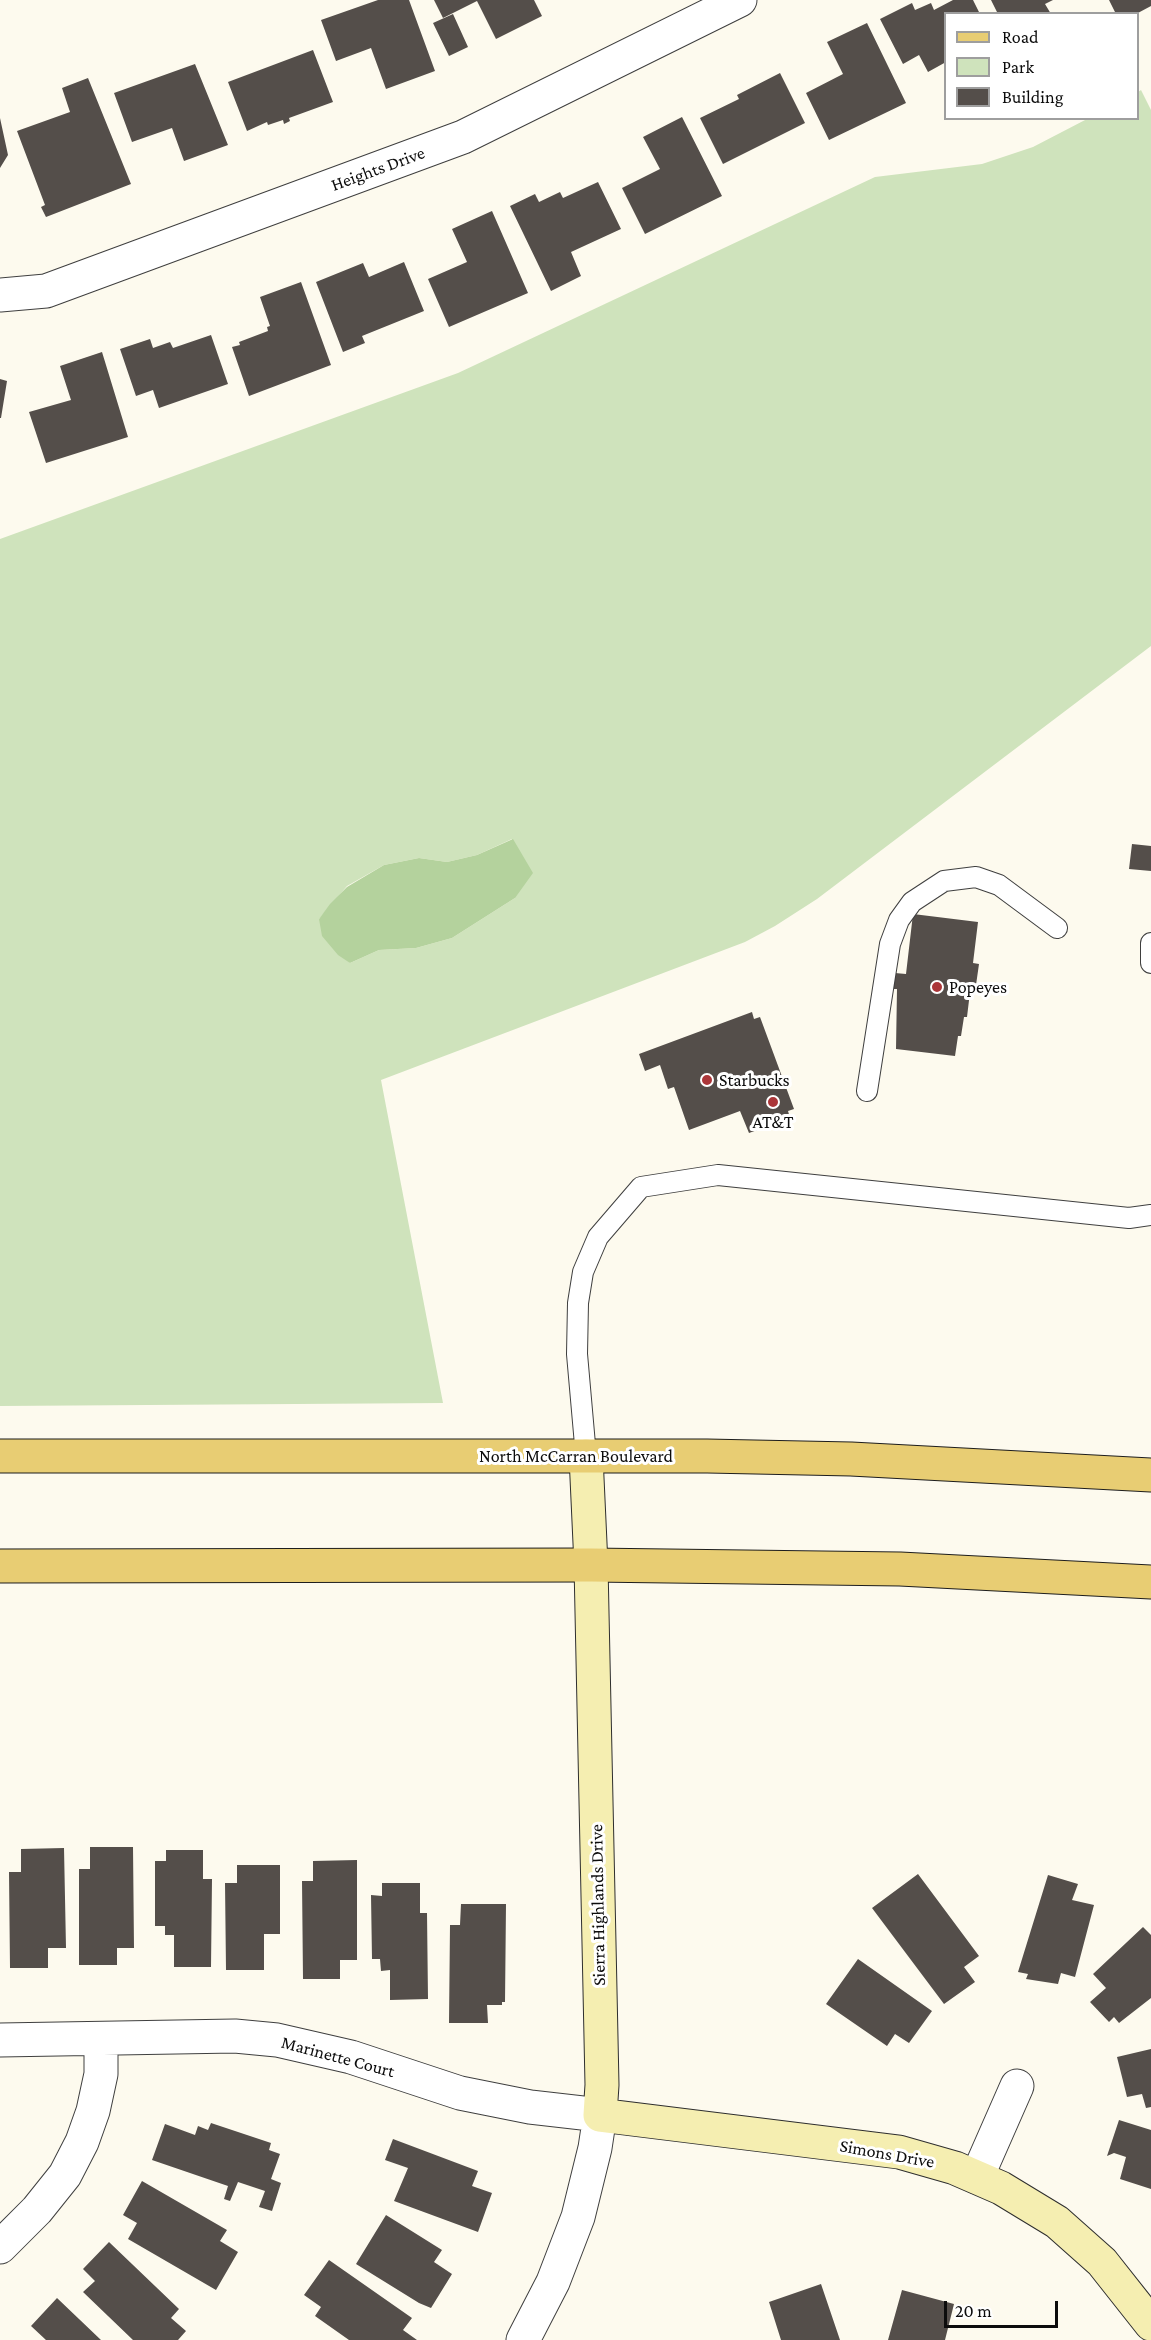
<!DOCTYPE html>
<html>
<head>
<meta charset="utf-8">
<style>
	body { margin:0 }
	#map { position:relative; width:1151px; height:2340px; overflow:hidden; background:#fdfaee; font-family:"Crimson Pro",serif }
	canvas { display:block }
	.legend { position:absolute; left:944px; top:12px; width:195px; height:108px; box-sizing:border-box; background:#fff; border:2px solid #9e9e9e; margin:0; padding:8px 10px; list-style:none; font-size:18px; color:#0c0c0c }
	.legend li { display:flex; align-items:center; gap:12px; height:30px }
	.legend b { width:30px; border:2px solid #9e9e9e }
	.scale { position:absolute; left:944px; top:2301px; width:114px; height:27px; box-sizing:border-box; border:3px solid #0c0c0c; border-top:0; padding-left:8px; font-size:18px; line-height:21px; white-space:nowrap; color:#0c0c0c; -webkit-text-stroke:4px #fff; paint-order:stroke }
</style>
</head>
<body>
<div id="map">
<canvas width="1151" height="2340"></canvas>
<ul class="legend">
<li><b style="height:8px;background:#e8cd73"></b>Road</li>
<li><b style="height:16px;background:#cfe3bc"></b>Park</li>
<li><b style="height:16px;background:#544e4a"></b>Building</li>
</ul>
<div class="scale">20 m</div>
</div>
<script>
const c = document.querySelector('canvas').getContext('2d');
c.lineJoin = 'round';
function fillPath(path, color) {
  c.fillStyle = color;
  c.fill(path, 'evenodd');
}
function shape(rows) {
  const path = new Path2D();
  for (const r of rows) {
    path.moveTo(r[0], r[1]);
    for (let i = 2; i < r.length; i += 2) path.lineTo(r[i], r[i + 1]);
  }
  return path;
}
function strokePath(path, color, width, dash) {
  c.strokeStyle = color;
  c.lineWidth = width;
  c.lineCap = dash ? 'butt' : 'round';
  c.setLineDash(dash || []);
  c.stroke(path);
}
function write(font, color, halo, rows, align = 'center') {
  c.font = font + ' "Crimson Pro",serif';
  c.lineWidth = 6;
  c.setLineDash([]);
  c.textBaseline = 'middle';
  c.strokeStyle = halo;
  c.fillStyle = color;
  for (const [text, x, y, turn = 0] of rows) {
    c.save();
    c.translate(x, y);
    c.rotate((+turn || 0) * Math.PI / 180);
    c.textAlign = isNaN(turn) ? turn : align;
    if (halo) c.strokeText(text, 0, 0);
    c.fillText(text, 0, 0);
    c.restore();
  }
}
fillPath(shape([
	[1141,90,1151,110,1151,646,817,899,775,926,745,942,381,1080,443,1403,0,1406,0,539,458,373,875,177,982,164,1033,147,1087,119,1138,118,1138,92],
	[512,839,515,898,452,938,416,948,379,950,350,963,319,919,347,886,384,865,419,858,447,862,477,855]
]), '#cfe3bc');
fillPath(shape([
	[513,839,533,873,515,898,452,938,416,948,379,950,350,963,338,955,322,936,319,919,330,904,347,887,384,865,419,858,447,862,477,855]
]), '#b4d29d');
fillPath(shape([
	[378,0,409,0,435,71,386,89,371,48,336,61,321,20],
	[434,0,534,0,542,16,496,39,477,1,443,18],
	[953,0,973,0,980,14,946,14,946,62,928,72,919,55,903,64,880,19,912,3,915,10,931,3,934,10],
	[991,0,1053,0,1045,4,1051,14,998,14],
	[1109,0,1151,0,1151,6,1136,14,1116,14],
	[453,14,468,47,449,56,433,23],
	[867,23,906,103,829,140,806,93,843,74,827,42],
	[313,50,333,102,289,118,290,121,284,124,283,120,268,125,267,122,247,131,228,82],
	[195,64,228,145,184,161,172,128,132,142,114,93],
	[780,73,805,123,723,164,700,118,739,99,737,95],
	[88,78,131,184,46,217,41,207,45,205,17,131,70,112,62,88],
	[682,117,722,196,645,234,622,188,660,169,643,137],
	[0,118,8,155,0,168],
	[598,182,621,229,571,252,581,276,551,291,510,206,535,194,539,202,560,192,563,198],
	[492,211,528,293,449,327,428,279,467,262,452,229],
	[404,262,424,311,362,336,365,343,343,352,316,282,363,263,369,277],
	[301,282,331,365,249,396,232,347,240,345,239,342,268,331,267,327,270,326,260,297],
	[211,335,228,384,159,408,153,390,136,396,120,349,150,339,153,348,170,342,173,348],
	[102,352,128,437,46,463,29,412,71,400,60,366],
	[0,379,7,381,1,418,0,418],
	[1132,844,1151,846,1151,871,1129,869],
	[913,914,978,922,973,963,979,964,975,992,970,992,967,1017,964,1017,961,1036,958,1036,955,1056,896,1049,897,989,893,989,895,973,906,974],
	[752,1012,754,1019,760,1017,794,1109,788,1111,790,1118,749,1133,740,1111,689,1130,674,1087,668,1089,660,1065,645,1071,639,1054],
	[90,1847,133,1847,134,1948,117,1948,117,1965,79,1965,79,1869,90,1869],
	[64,1848,66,1948,48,1948,48,1968,10,1968,9,1872,21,1872,21,1849],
	[166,1850,203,1850,203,1879,212,1879,211,1967,174,1967,174,1935,165,1935,165,1926,155,1926,155,1861,166,1861],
	[357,1860,357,1960,340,1960,340,1979,303,1979,302,1881,313,1881,313,1861],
	[237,1865,280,1865,280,1934,264,1934,264,1970,226,1970,225,1883,237,1883],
	[918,1874,979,1956,964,1967,975,1982,944,2004,872,1908],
	[1048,1875,1078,1884,1072,1900,1094,1905,1075,1977,1061,1973,1058,1984,1026,1979,1028,1974,1018,1972],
	[382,1883,420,1883,420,1913,427,1913,428,1999,390,2000,390,1970,381,1971,380,1959,372,1959,371,1895,382,1896],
	[461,1904,506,1904,505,2002,502,2002,502,2005,487,2005,488,2023,449,2023,450,1925,460,1925],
	[1143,1927,1151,1935,1151,1998,1119,2023,1114,2017,1109,2022,1090,2002,1106,1988,1093,1974],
	[858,1959,932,2011,909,2043,895,2034,887,2046,826,2004],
	[1151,2049,1151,2107,1146,2108,1142,2094,1127,2097,1117,2057],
	[1119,2120,1151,2130,1151,2189,1120,2179,1126,2157,1114,2153,1107,2156],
	[211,2123,271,2143,269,2150,280,2154,271,2179,281,2183,272,2211,259,2207,265,2191,238,2182,230,2201,224,2199,228,2186,152,2160,165,2124,195,2135,198,2126,208,2130],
	[393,2139,478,2171,472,2186,492,2193,478,2232,394,2201,408,2168,385,2160],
	[142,2181,227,2230,220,2241,238,2252,216,2290,128,2239,137,2223,123,2215],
	[386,2215,442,2250,434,2262,452,2274,431,2308,419,2303,356,2264],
	[109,2242,179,2309,171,2318,186,2331,178,2340,133,2340,83,2292,95,2281,83,2269],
	[329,2260,412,2318,403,2330,417,2340,349,2340,315,2316,321,2307,304,2295],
	[821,2284,840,2340,781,2340,769,2302],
	[902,2290,954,2304,945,2340,888,2340],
	[57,2298,101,2340,46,2340,31,2326]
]), '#544e4a');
const lane = shape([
	[1151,943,1151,963],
	[867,1091,890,944,899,920,912,902,944,881,976,877,999,885,1057,928],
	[586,1456,577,1354,578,1303,583,1272,598,1237,641,1187,718,1175,1129,1218,1151,1215]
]);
const street = shape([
	[0,295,46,291,463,137,740,0],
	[0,2040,235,2036,277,2040,351,2057,460,2093,530,2107,600,2115,595,2148,578,2217,553,2282,523,2340],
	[977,2177,1017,2086],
	[0,2247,37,2210,65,2175,82,2142,93,2111,101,2074,101,2039]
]);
const secondary = shape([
	[586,1456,591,1565,602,2085,600,2115,899,2152,955,2168,1001,2188,1057,2222,1102,2262,1151,2324]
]);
const primary = shape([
	[0,1456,707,1456,851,1459,1151,1475],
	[0,1566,591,1565,900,1569,1151,1582]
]);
strokePath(lane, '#3f3f3f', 22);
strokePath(street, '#3f3f3f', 35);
strokePath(secondary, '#2e2e2e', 35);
strokePath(primary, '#1d1d1d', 35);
strokePath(lane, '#fff', 20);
strokePath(street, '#fff', 33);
strokePath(secondary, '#f5eeb1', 33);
strokePath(primary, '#e8cd73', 33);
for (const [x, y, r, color] of [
	[937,987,6,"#ab3639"],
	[707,1080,6,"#ab3639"],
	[773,1102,6,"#ab3639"]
]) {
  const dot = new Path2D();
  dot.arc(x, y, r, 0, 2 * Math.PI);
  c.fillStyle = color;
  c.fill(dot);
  strokePath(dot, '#fff', 2);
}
write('18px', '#0c0c0c', '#fff', [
	["Heights Drive",378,169,-20],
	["North McCarran Boulevard",576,1456],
	["Sierra Highlands Drive",598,1905,-91],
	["Marinette Court",338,2057,15],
	["Simons Drive",887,2154,10]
]);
write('18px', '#0c0c0c', '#fff', [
	["Popeyes",949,987],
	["Starbucks",719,1080],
	["AT&T",773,1122,"center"]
], 'left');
</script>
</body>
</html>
